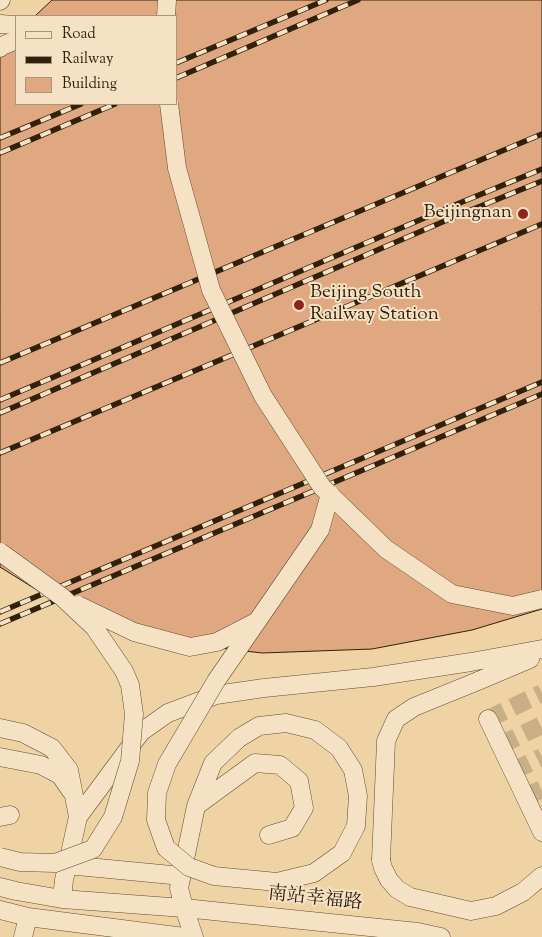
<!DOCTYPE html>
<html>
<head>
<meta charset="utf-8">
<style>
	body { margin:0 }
	#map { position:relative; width:542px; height:937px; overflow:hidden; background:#efd3a4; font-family:"Sorts Mill Goudy",serif }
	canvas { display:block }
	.legend { position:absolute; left:15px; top:15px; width:162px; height:90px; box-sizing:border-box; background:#f5e2c4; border:1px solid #a7947a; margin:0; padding:6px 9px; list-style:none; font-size:15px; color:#31200c }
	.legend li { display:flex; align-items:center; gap:10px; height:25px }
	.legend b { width:25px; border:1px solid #a7947a }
</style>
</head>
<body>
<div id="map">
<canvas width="542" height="937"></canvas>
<ul class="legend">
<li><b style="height:6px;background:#f5e2c4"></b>Road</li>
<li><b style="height:6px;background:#31200c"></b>Railway</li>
<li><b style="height:14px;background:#dfa880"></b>Building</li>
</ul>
</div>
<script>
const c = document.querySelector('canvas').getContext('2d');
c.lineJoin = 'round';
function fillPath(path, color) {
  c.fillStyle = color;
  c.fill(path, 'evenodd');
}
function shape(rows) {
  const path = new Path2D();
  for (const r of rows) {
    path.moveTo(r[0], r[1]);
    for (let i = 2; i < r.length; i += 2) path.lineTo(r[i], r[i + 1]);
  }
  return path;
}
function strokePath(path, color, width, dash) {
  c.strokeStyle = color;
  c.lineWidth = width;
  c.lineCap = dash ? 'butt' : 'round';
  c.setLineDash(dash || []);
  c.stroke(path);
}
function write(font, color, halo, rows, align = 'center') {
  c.font = font + ' "Sorts Mill Goudy","Noto Serif SC",serif';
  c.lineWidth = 4;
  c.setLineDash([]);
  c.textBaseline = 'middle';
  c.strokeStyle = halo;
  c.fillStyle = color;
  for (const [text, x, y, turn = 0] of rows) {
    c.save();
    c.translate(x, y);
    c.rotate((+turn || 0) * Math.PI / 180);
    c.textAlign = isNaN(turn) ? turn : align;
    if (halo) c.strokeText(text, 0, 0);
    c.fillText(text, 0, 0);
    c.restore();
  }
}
const building = shape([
	[52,0,542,0,542,609,472,630,372,649,262,653,177,643,53,600,0,567,0,52,16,35,16,104,176,104,176,16,35,16,52,0]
]);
fillPath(building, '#dfa880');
strokePath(building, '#31200c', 1);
strokePath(shape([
	[488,719,542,693],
	[500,745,542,725],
	[513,771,542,757],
	[525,797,542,789]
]), '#c9af86', 18, [18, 9]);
const minor = shape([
	[0,1,1,0],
	[166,16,167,0],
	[0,24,16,25],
	[0,48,2,46,16,40],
	[478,681,530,659],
	[488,719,542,832],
	[0,728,23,733,52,748,69,770,78,817],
	[0,757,41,765,60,775,71,791],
	[196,806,255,763,280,765,299,781,304,808,292,828,269,835],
	[0,817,10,815],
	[381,860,383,868,389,880,397,889,410,897,471,911,496,906,523,892,542,876],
	[67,865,182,876],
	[0,887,16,891,62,899,184,908,418,932,441,937],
	[62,899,64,880,78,817,141,732,168,713,216,695,264,688,373,677,471,662,542,649],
	[0,910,28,917,184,937],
	[23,937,28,917],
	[194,937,184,908,179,888,196,806,213,763,239,738]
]);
strokePath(minor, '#604d32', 19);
strokePath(minor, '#f5e2c4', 18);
const rail = shape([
	[176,63,326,0],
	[176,78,358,0],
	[0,138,81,104],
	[0,153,115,104],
	[0,363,542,134],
	[0,400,450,207,542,169],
	[0,413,454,217,542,181],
	[0,453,542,224],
	[0,612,542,382],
	[0,624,542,394]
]);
strokePath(rail, '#31200c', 5.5);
strokePath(rail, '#f5e2c4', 4, [11]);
const minorBridge = shape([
	[169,104,177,168,211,290,263,396,322,487,386,549,452,594,513,606,542,599],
	[0,552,62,597,94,627,124,671,130,685,134,714,130,761,113,817,93,849,55,863,20,862,0,857],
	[78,605,134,632,190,647,217,642,254,623],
	[239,738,259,726,286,723,315,730,339,748,353,770,358,796,356,826,342,853,314,873,277,882,214,876,189,867,166,848,156,820,157,793,167,764,216,681,320,530,330,494],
	[381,860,386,741,396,719,414,707,478,681]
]);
strokePath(minorBridge, '#604d32', 19, []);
strokePath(minorBridge, '#f5e2c4', 18);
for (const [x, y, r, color] of [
	[523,214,6,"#8f2418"],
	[299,305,6,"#8f2418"]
]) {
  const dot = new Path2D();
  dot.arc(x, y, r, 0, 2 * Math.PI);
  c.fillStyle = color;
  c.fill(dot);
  strokePath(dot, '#f5e2c4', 2);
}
write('19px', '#31200c', '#f5e2c4', [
	["Beijingnan",512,214],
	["Beijing South",310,294,"left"],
	["Railway Station",310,316,"left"]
], 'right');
write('19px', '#31200c', '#f5e2c4', [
	["南站幸福路",315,900,6]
]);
</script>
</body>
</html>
